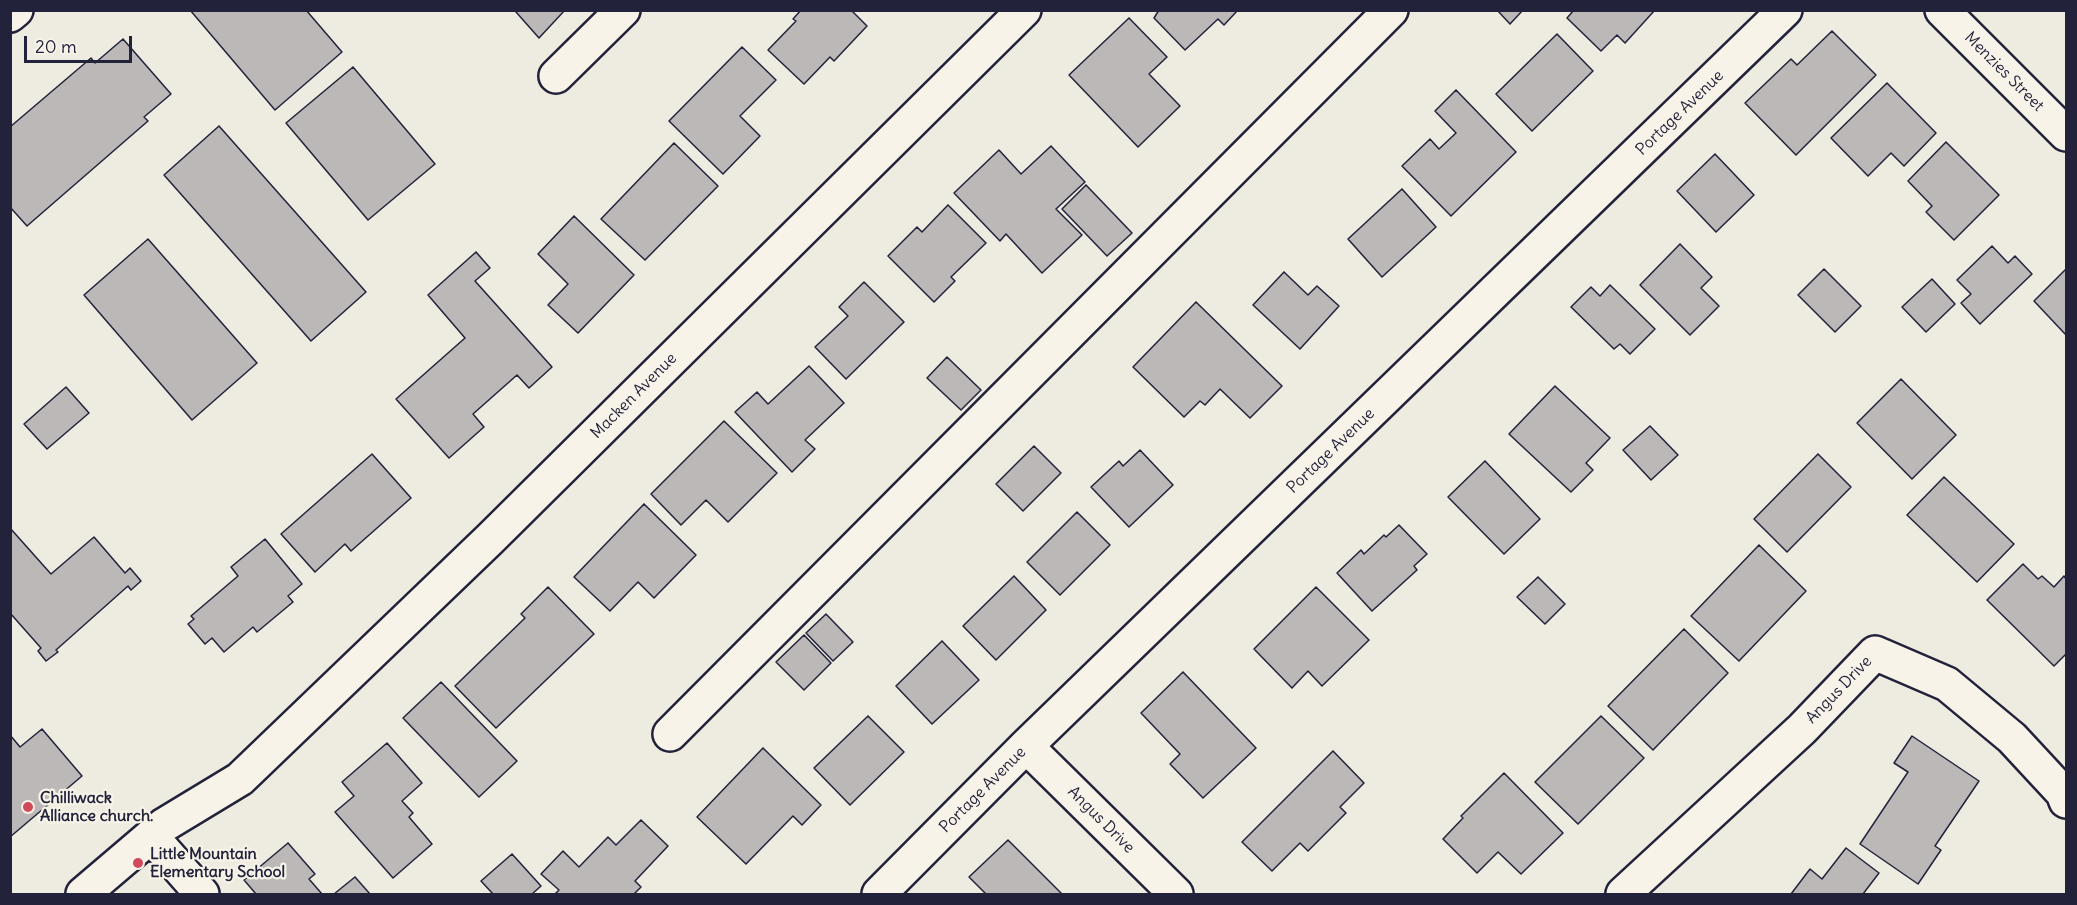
<!DOCTYPE html>
<html>
<head>
<meta charset="utf-8">
<style>
	body { margin:0 }
	#map { position:relative; width:2077px; height:905px; overflow:hidden; background:#eeebe1; font-family:Delius,sans-serif }
	canvas { display:block }
	.frame { position:absolute; inset:0; border:12px solid #22223b; pointer-events:none }
	.scale { position:absolute; left:24px; top:36px; width:108px; height:27px; box-sizing:border-box; border:3px solid #22223b; border-top:0; padding-left:8px; font-size:18px; line-height:21px; white-space:nowrap; color:#22223b; -webkit-text-stroke:4px #f7f3e8; paint-order:stroke }
</style>
</head>
<body>
<div id="map">
<canvas width="2077" height="905"></canvas>
<div class="frame"></div>
<div class="scale">20 m</div>
</div>
<script>
const c = document.querySelector('canvas').getContext('2d');
c.lineJoin = 'round';
function fillPath(path, color) {
  c.fillStyle = color;
  c.fill(path, 'evenodd');
}
function shape(rows) {
  const path = new Path2D();
  for (const r of rows) {
    path.moveTo(r[0], r[1]);
    for (let i = 2; i < r.length; i += 2) path.lineTo(r[i], r[i + 1]);
  }
  return path;
}
function strokePath(path, color, width, dash) {
  c.strokeStyle = color;
  c.lineWidth = width;
  c.lineCap = dash ? 'butt' : 'round';
  c.setLineDash(dash || []);
  c.stroke(path);
}
function write(font, color, halo, rows, align = 'center') {
  c.font = font + ' Delius,sans-serif';
  c.lineWidth = 4.5;
  c.setLineDash([]);
  c.textBaseline = 'middle';
  c.strokeStyle = halo;
  c.fillStyle = color;
  for (const [text, x, y, turn = 0] of rows) {
    c.save();
    c.translate(x, y);
    c.rotate((+turn || 0) * Math.PI / 180);
    c.textAlign = isNaN(turn) ? turn : align;
    if (halo) c.strokeText(text, 0, 0);
    c.fillText(text, 0, 0);
    c.restore();
  }
}
const building = shape([
	[190,10,306,10,342,52,275,110,190,10],
	[517,10,565,10,539,38,516,12,517,10],
	[801,10,851,10,867,26,834,61,830,57,804,84,768,50,796,21,793,19,801,10],
	[1159,10,1238,10,1224,25,1218,19,1185,50,1154,18,1159,10],
	[1497,10,1523,10,1510,24,1497,10],
	[1574,10,1655,10,1625,43,1617,35,1601,51,1567,18,1574,10],
	[1129,18,1167,57,1149,74,1180,106,1138,147,1069,75,1129,18],
	[1832,31,1876,75,1796,155,1745,103,1791,59,1797,65,1832,31],
	[1557,34,1593,71,1532,131,1496,94,1557,34],
	[123,39,171,94,144,117,148,121,27,226,10,207,10,127,91,58,95,63,123,39],
	[742,47,776,80,740,116,760,136,723,174,669,121,742,47],
	[353,67,435,164,368,220,286,123,353,67],
	[1887,83,1936,133,1904,166,1891,153,1868,176,1831,138,1887,83],
	[1456,90,1516,152,1451,216,1402,166,1430,139,1439,149,1456,133,1435,111,1456,90],
	[219,126,366,292,311,341,164,175,219,126],
	[1946,142,1999,195,1954,240,1926,212,1932,206,1908,181,1946,142],
	[674,143,718,186,645,260,601,219,674,143],
	[1051,146,1085,182,1056,209,1082,235,1042,273,1006,234,1000,241,954,193,999,150,1021,174,1051,146],
	[1715,154,1754,195,1716,232,1677,191,1715,154],
	[1086,185,1132,233,1107,256,1062,209,1086,185],
	[1402,189,1436,227,1382,277,1348,239,1402,189],
	[948,205,986,243,951,277,955,281,934,302,888,256,917,227,922,232,948,205],
	[574,216,634,275,578,333,548,305,568,284,538,254,574,216],
	[148,239,257,363,192,420,84,295,148,239],
	[1680,244,1712,277,1701,288,1719,306,1690,335,1640,285,1680,244],
	[1992,246,2008,263,2015,256,2032,274,1980,324,1961,303,1971,294,1957,280,1992,246],
	[476,252,490,268,475,281,552,367,529,388,517,375,473,414,484,427,449,458,396,399,465,338,428,295,476,252],
	[1824,269,1861,306,1835,332,1798,295,1824,269],
	[2066,269,2066,335,2034,301,2066,269],
	[1284,272,1308,295,1317,286,1339,306,1300,349,1253,305,1284,272],
	[1932,279,1955,304,1926,332,1902,307,1932,279],
	[864,282,904,322,846,379,815,347,848,316,839,307,864,282],
	[1610,285,1655,329,1630,354,1620,344,1614,349,1571,307,1591,287,1600,296,1610,285],
	[1196,302,1282,386,1250,418,1220,389,1205,405,1200,401,1184,417,1133,367,1196,302],
	[947,357,981,390,961,410,927,378,947,357],
	[809,366,844,403,805,440,815,449,792,472,735,412,757,392,768,404,809,366],
	[1901,379,1956,435,1912,479,1857,423,1901,379],
	[1555,386,1610,438,1586,463,1593,470,1571,492,1509,434,1555,386],
	[66,387,89,413,47,449,24,424,66,387],
	[724,421,777,473,728,522,706,500,681,525,651,494,724,421],
	[1650,426,1678,455,1651,480,1623,450,1650,426],
	[1034,446,1061,473,1023,511,996,484,1034,446],
	[1140,450,1173,485,1129,527,1091,487,1119,461,1123,466,1140,450],
	[372,454,411,498,351,551,345,544,315,572,281,534,372,454],
	[1818,454,1851,487,1787,552,1754,519,1818,454],
	[1485,461,1540,519,1504,554,1448,497,1485,461],
	[1944,477,2014,544,1977,582,1907,515,1944,477],
	[644,504,696,555,654,598,638,582,610,611,574,577,644,504],
	[1077,512,1110,545,1060,595,1027,562,1077,512],
	[1399,525,1427,554,1414,566,1417,570,1372,611,1337,573,1361,550,1364,554,1384,535,1386,537,1399,525],
	[10,528,51,574,94,537,125,573,130,568,141,581,131,590,128,586,56,650,58,652,46,661,38,651,41,648,10,613,10,528],
	[265,539,302,584,288,596,293,602,257,632,253,627,224,652,212,638,205,644,188,624,194,619,191,616,238,576,231,567,265,539],
	[1759,545,1806,591,1739,661,1691,616,1759,545],
	[2023,564,2038,579,2042,576,2054,587,2064,576,2066,579,2066,654,2054,666,1987,600,2023,564],
	[1014,576,1046,610,996,660,963,626,1014,576],
	[1538,577,1565,604,1545,624,1517,597,1538,577],
	[548,587,594,634,496,728,455,686,525,618,521,614,548,587],
	[1316,587,1369,640,1322,686,1308,671,1292,688,1254,649,1316,587],
	[826,614,853,642,833,661,806,633,826,614],
	[1684,629,1728,673,1653,750,1608,706,1684,629],
	[804,635,831,663,804,690,776,662,804,635],
	[942,641,979,680,932,724,896,686,942,641],
	[1183,672,1256,748,1203,798,1170,764,1180,754,1141,713,1183,672],
	[441,682,517,761,479,797,403,718,441,682],
	[868,716,904,752,850,805,814,768,868,716],
	[1601,716,1644,758,1578,824,1535,782,1601,716],
	[42,729,82,776,10,837,10,735,20,747,42,729],
	[1912,736,1979,781,1935,846,1941,850,1918,884,1860,844,1908,772,1894,763,1912,736],
	[387,743,422,783,402,801,413,813,409,817,432,844,393,878,335,812,354,796,342,782,387,743],
	[763,748,821,805,802,825,793,816,746,864,697,817,763,748],
	[1333,751,1364,783,1340,807,1346,813,1308,851,1300,843,1272,871,1242,842,1333,751],
	[1504,773,1563,833,1521,874,1498,852,1477,873,1443,839,1463,818,1461,816,1504,773],
	[641,820,668,846,635,881,641,887,634,894,555,894,559,890,541,874,563,851,579,867,608,837,616,845,641,820],
	[1008,840,1062,894,986,894,969,877,1008,840],
	[288,843,315,874,309,879,322,894,256,894,244,880,288,843],
	[1846,848,1879,873,1863,894,1791,894,1810,869,1822,879,1846,848],
	[512,854,541,886,532,894,493,894,481,881,512,854],
	[355,877,370,894,334,894,355,877]
]);
fillPath(building, '#bbb8b7');
strokePath(building, '#22223b', 1.5);
const minor = shape([
	[1942,10,2066,134],
	[556,76,623,10],
	[670,734,1391,10],
	[1026,746,1176,894],
	[151,836,202,894],
	[83,894,164,825,240,779,490,539,1024,10],
	[879,894,1026,746,1785,10],
	[1623,894,1802,729,1875,653,1947,684,2012,738,2063,793,2066,801]
]);
const major = shape([
	[10,15,16,10]
]);
strokePath(minor, '#22223b', 38);
strokePath(major, '#22223b', 38);
strokePath(minor, '#f7f3e8', 33);
strokePath(major, '#f7f3e8', 33);
for (const [x, y, r, color] of [
	[28,807,6,"#d1495b"],
	[138,863,6,"#d1495b"]
]) {
  const dot = new Path2D();
  dot.arc(x, y, r, 0, 2 * Math.PI);
  c.fillStyle = color;
  c.fill(dot);
  strokePath(dot, '#f7f3e8', 2);
}
write('16px', '#22223b', '#f7f3e8', [
	["Menzies Street",2004,72,45],
	["Portage Avenue",1680,113,-44],
	["Macken Avenue",634,396,-45],
	["Portage Avenue",1331,451,-44],
	["Angus Drive",1839,690,-46],
	["Portage Avenue",983,790,-45],
	["Angus Drive",1101,820,45]
]);
write('bold 16px', '#22223b', '#f7f3e8', [
	["Chilliwack",40,798],
	["Alliance church.",40,816],
	["Little Mountain",150,854],
	["Elementary School",150,872]
], 'left');
</script>
</body>
</html>
